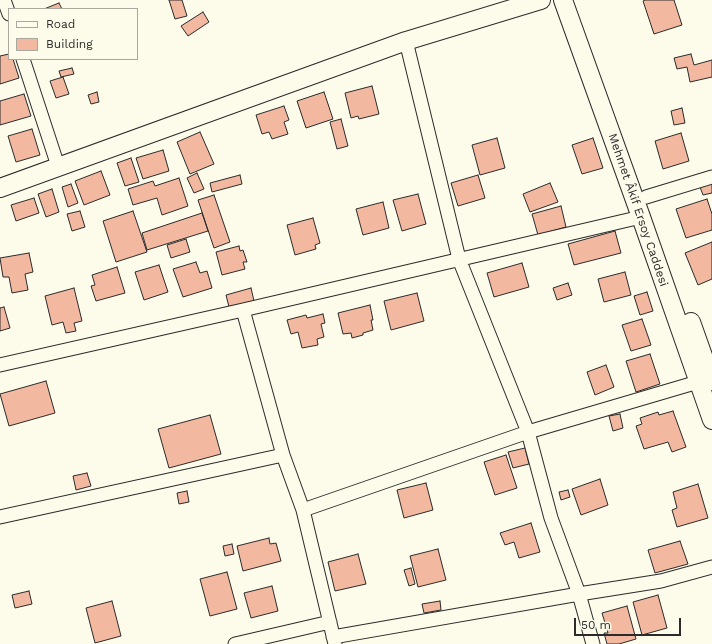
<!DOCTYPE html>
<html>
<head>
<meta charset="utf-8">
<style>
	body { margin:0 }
	#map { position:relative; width:712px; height:644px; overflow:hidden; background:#fdfbea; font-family:"Work Sans",sans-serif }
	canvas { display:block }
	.legend { position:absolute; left:8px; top:8px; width:130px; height:52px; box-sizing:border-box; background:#fdfbea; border:1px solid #a9a89e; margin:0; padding:5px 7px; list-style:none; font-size:12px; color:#2b2b2b }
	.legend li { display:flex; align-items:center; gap:8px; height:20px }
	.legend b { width:20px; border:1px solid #a9a89e }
	.scale { position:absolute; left:574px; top:618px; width:107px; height:18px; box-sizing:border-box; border:2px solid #2b2b2b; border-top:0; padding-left:5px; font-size:12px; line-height:14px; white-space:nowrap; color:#2b2b2b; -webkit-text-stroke:3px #fdfbea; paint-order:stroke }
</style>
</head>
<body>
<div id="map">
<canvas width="712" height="644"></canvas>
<ul class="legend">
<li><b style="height:5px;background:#fdfbea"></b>Road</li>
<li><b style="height:11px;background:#f2b8a0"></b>Building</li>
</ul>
<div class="scale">50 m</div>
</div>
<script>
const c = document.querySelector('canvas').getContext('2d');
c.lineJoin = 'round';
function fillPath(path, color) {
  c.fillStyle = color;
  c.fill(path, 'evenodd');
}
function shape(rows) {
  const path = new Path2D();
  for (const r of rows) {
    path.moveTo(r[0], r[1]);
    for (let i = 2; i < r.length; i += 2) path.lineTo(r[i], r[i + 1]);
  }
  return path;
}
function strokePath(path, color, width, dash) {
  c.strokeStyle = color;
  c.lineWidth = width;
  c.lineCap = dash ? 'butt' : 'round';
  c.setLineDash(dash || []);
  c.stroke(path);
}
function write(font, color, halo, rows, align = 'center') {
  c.font = font + ' "Work Sans",sans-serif';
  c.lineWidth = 3;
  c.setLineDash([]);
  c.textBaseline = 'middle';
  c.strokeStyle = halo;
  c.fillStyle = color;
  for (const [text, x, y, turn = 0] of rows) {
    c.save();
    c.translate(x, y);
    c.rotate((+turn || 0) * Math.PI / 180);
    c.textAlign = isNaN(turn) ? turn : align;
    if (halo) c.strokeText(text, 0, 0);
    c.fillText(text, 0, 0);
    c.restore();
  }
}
const building = shape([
	[169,0,182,0,187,16,175,19,169,0],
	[645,0,674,0,682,25,654,34,643,1,645,0],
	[59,3,62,9,44,9,59,3],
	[203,12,209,22,188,36,181,26,203,12],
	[9,54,9,59,13,59,19,78,0,84,0,56,9,54],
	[691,54,694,65,712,60,712,77,690,82,687,67,677,69,674,58,691,54],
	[72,68,74,74,61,77,59,71,72,68],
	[63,77,69,94,56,98,50,81,63,77],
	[372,86,379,114,359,119,358,116,351,118,345,93,372,86],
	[97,92,99,102,91,104,88,95,97,92],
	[324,92,333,119,306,128,297,101,324,92],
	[24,94,31,116,0,125,0,101,24,94],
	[284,106,289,120,284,122,288,134,272,139,269,132,262,134,256,115,284,106],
	[682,108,685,123,674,125,671,111,682,108],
	[341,119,348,146,337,149,330,122,341,119],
	[32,129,40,155,16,162,8,136,32,129],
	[200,132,214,164,190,174,177,142,200,132],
	[681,133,689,161,663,169,655,141,681,133],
	[497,138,505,168,480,175,472,145,497,138],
	[593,138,603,168,582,174,572,145,593,138],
	[163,150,169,171,143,179,136,158,163,150],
	[131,158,139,182,125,186,117,163,131,158],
	[101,171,110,195,84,205,75,181,101,171],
	[197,173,204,189,194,193,187,178,197,173],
	[240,175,242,184,212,192,210,183,240,175],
	[478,175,485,198,458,206,451,183,478,175],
	[179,178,188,206,162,215,157,198,133,205,128,189,153,181,155,186,179,178],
	[550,183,558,202,530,212,523,194,550,183],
	[712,183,712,193,703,195,700,187,712,183],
	[71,184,78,203,68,207,62,187,71,184],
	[52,189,59,212,46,217,38,194,52,189],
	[418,194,426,224,402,231,393,200,418,194],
	[214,195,230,242,214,248,198,200,214,195],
	[34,198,39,213,16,221,11,205,34,198],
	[707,199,712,214,712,230,686,238,676,209,707,199],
	[383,202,389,228,363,235,356,209,383,202],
	[561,206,566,227,538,235,532,214,561,206],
	[80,211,85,227,72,231,67,214,80,211],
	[133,211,147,252,116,262,103,221,133,211],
	[202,213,208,231,147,250,142,233,202,213],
	[313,218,320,243,315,245,316,249,295,255,287,225,313,218],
	[615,231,621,253,574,265,568,244,615,231],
	[186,239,190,252,171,258,167,245,186,239],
	[712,242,712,279,698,285,685,253,712,242],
	[239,246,240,251,243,250,247,262,243,262,245,269,222,275,216,252,239,246],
	[29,253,33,272,25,274,28,290,12,293,9,277,3,277,0,258,29,253],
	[196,262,200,273,207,271,212,288,183,297,173,269,196,262],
	[522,263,529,287,494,297,487,273,522,263],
	[159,265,168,292,144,300,135,272,159,265],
	[117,267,125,293,96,301,91,286,95,285,92,275,117,267],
	[625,272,631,295,604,302,598,279,625,272],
	[568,283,572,295,557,300,553,288,568,283],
	[74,288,82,321,74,323,76,331,66,333,63,322,52,325,45,296,74,288],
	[251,288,254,301,229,307,226,295,251,288],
	[647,292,653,311,640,315,634,296,647,292],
	[417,293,424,321,391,330,384,301,417,293],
	[370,305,373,320,371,320,373,330,363,333,363,335,352,338,351,333,343,334,338,313,370,305],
	[4,307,10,328,0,331,0,308,4,307],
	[323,314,325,323,321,324,324,337,317,339,318,345,302,348,298,332,291,334,287,320,306,315,307,318,323,314],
	[642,319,651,345,631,351,622,325,642,319],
	[650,354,660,384,636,392,626,361,650,354],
	[606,365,614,387,595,395,587,372,606,365],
	[46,381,55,413,9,426,0,394,46,381],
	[673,411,686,447,672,452,668,442,644,449,636,426,642,424,640,418,658,412,659,415,673,411],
	[620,414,623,428,613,431,609,416,620,414],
	[210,415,221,454,169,468,158,429,210,415],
	[525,448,529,464,513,468,508,452,525,448],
	[506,455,517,488,495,495,484,462,506,455],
	[87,473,91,486,76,490,73,476,87,473],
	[600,479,608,505,581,515,572,489,600,479],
	[426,483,433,510,404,518,397,490,426,483],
	[698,484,708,518,677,527,672,510,677,508,673,492,698,484],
	[568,490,570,497,561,500,559,492,568,490],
	[187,491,189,502,179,504,177,493,187,491],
	[531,523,540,552,519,558,514,542,505,545,500,533,531,523],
	[269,538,270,544,276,543,281,561,243,571,237,546,269,538],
	[680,541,688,564,655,573,648,550,680,541],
	[232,544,234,554,225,556,223,546,232,544],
	[438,549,446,580,418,587,410,556,438,549],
	[358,554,366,584,335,591,328,562,358,554],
	[411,568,415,584,409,586,404,570,411,568],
	[227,572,237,609,210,616,200,579,227,572],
	[272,586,278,611,251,618,244,593,272,586],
	[29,591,32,604,15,608,12,595,29,591],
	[658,595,667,628,642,635,633,602,658,595],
	[112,601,121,636,95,643,86,608,112,601],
	[440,601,441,610,424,613,422,604,440,601],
	[627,606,636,639,619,644,607,644,604,633,608,633,602,613,627,606]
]);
fillPath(building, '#f2b8a0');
strokePath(building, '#2b2b2b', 1);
const street = shape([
	[4,0,9,14],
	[406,41,459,259,528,432,551,518,579,594,593,644],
	[23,59,58,166],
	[646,197,712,177],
	[243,310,283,455,303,510,335,644],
	[0,365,243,310,641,217],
	[303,510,528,432,698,382],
	[0,517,283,455],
	[333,637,579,594,661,581,712,567],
	[235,644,330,622]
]);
const secondary = shape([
	[563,0,641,217,712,420],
	[0,188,406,41,541,0],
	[691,322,712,381]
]);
strokePath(street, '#2b2b2b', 15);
strokePath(secondary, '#2b2b2b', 20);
strokePath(street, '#fdfbea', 13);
strokePath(secondary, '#fdfbea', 18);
write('12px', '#2b2b2b', '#fdfbea', [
	["Mehmet Âkif Ersoy Caddesi",638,210,71]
]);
</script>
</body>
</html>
